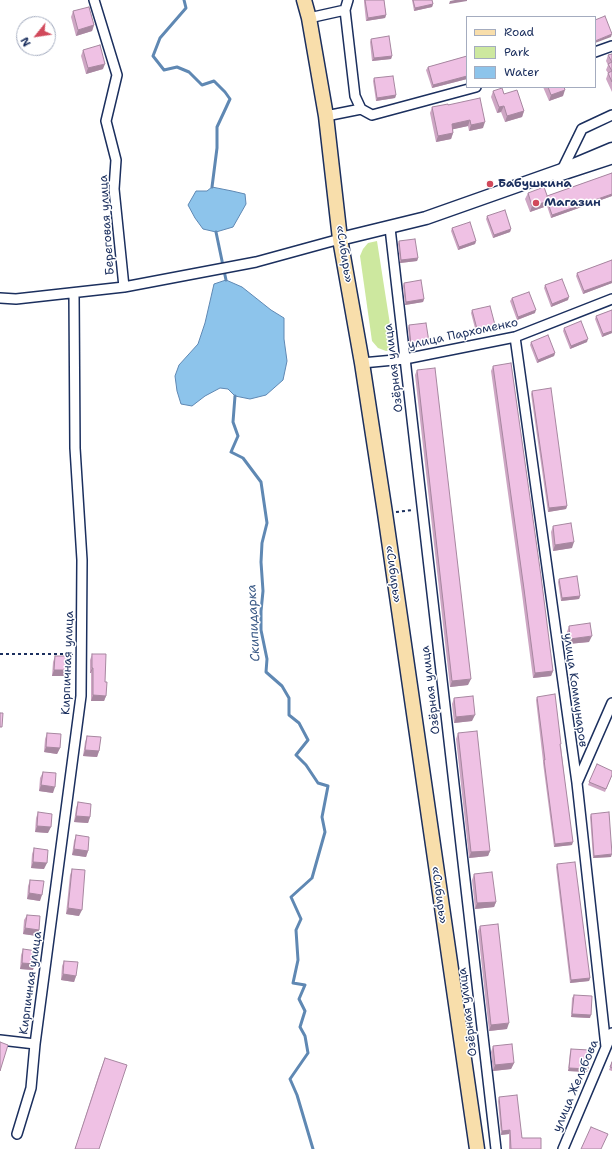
<!DOCTYPE html>
<html>
<head>
<meta charset="utf-8">
<style>
	body { margin:0 }
	#map { position:relative; width:612px; height:1149px; overflow:hidden; background:#fff; font-family:"Shantell Sans",sans-serif }
	canvas { display:block }
	.legend { position:absolute; left:466px; top:16px; width:130px; height:72px; box-sizing:border-box; background:#fff; border:1px solid #a4acbf; margin:0; padding:5px 7px; list-style:none; font-size:12px; color:#1b2f5e }
	.legend li { display:flex; align-items:center; gap:8px; height:20px }
	.legend b { width:20px; border:1px solid #a4acbf }
	.north { position:absolute; left:16px; top:16px; width:40px; height:40px; box-sizing:border-box; background:#fff; border:1px solid #a4acbf; border-radius:50%; rotate:240deg; font-size:11px; font-weight:700; line-height:16px; text-align:center; color:#1b2f5e }
	.north::after { content:''; display:block; margin:auto; width:14px; height:18px; background:#d1495b; clip-path:polygon(50% 0,100% 100%,50% 72%,0 100%) }
</style>
</head>
<body>
<div id="map">
<canvas width="612" height="1149"></canvas>
<ul class="legend">
<li><b style="height:5px;background:#f8deab"></b>Road</li>
<li><b style="height:11px;background:#cde89f"></b>Park</li>
<li><b style="height:11px;background:#8dc4eb"></b>Water</li>
</ul>
<div class="north">N</div>
</div>
<script>
const c = document.querySelector('canvas').getContext('2d');
c.lineJoin = 'round';
function fillPath(path, color) {
  c.fillStyle = color;
  c.fill(path, 'evenodd');
}
function shape(rows) {
  const path = new Path2D();
  for (const r of rows) {
    path.moveTo(r[0], r[1]);
    for (let i = 2; i < r.length; i += 2) path.lineTo(r[i], r[i + 1]);
  }
  return path;
}
function strokePath(path, color, width, dash) {
  c.strokeStyle = color;
  c.lineWidth = width;
  c.lineCap = dash ? 'butt' : 'round';
  c.setLineDash(dash || []);
  c.stroke(path);
}
function write(font, color, halo, rows, align = 'center') {
  c.font = font + ' "Shantell Sans",sans-serif';
  c.lineWidth = 3;
  c.setLineDash([]);
  c.textBaseline = 'middle';
  c.strokeStyle = halo;
  c.fillStyle = color;
  for (const [text, x, y, turn = 0] of rows) {
    c.save();
    c.translate(x, y);
    c.rotate((+turn || 0) * Math.PI / 180);
    c.textAlign = isNaN(turn) ? turn : align;
    if (halo) c.strokeText(text, 0, 0);
    c.fillText(text, 0, 0);
    c.restore();
  }
}
fillPath(shape([
	[377,241,394,350,386,351,378,348,372,341,360,256,363,249,368,243]
]), '#cde89f');
const water = shape([
	[212,187,232,191,245,194,246,204,233,227,216,232,203,229,195,218,188,205,196,191,207,191,212,187],
	[226,280,242,287,271,310,284,318,284,339,287,361,283,380,266,395,250,399,235,396,228,389,220,388,205,396,192,406,181,404,177,391,175,376,179,365,198,344,205,323,214,284,226,280]
]);
fillPath(water, '#8dc4eb');
strokePath(water, '#5f88b3', 1);
strokePath(shape([
	[184,0,186,8,160,38,153,56,164,70,177,67,189,72,202,85,214,81,225,92,230,99,224,112,217,127,217,148,212,187],
	[216,232,226,280],
	[235,396,233,422,238,436,231,452,243,458,261,482,267,523,262,543,261,562,263,591,261,611,261,630,267,659,266,672,282,686,289,698,289,715,299,723,308,740,296,755,306,765,318,783,328,786,322,817,325,832,312,878,291,897,301,919,296,930,298,960,293,983,305,985,299,999,305,1011,300,1027,305,1036,308,1053,290,1079,297,1095,313,1149]
]), '#5f88b3', 3);
const street = shape([
	[94,0,117,75,106,121,116,160,114,189,124,287],
	[348,0,345,10,355,96,361,109],
	[309,18,345,10],
	[595,52,612,46],
	[326,116,361,109,372,115,476,87],
	[562,170,582,129,612,115],
	[557,177,612,159],
	[390,228,496,1149],
	[0,298,16,299,124,287,256,262,340,239],
	[515,337,577,783,606,1047],
	[362,363,405,359,515,337,612,299],
	[577,783,612,703],
	[0,1040,35,1044,81,696,82,560,75,448,74,293],
	[17,1134,31,1088,35,1044],
	[563,1149,612,1033]
]);
const secondary = shape([
	[340,239,426,218,562,170,612,149]
]);
const primary = shape([
	[304,0,309,18,326,116,340,239,362,363,385,513,477,1149]
]);
strokePath(street, '#1b2f5e', 12);
strokePath(secondary, '#1b2f5e', 15);
strokePath(primary, '#1b2f5e', 17);
strokePath(shape([
	[396,512,413,510],
	[0,654,73,654]
]), '#1b2f5e', 2, [3, 3]);
strokePath(street, '#fff', 9);
strokePath(secondary, '#fff', 12);
strokePath(primary, '#f8deab', 14);
fillPath(shape([
	[364,0,384,0,386,15,385,18,366,21,364,2],
	[412,0,432,0,433,4,432,7,414,11],
	[73,11,94,25,92,31,76,36,71,17],
	[371,39,392,56,391,59,372,61,370,42],
	[83,50,103,69,86,74,81,56],
	[612,54,612,92,606,79,608,73,606,70,608,65,606,61,608,55],
	[467,56,467,79,432,88,426,70,428,67],
	[374,78,396,95,395,98,376,101,373,81],
	[543,87,564,87,563,96,549,101],
	[493,91,504,94,524,111,522,117,505,122,501,112,497,113,491,97],
	[448,105,483,128,469,131,468,126,453,129,453,133,451,139,436,142,430,113,432,107],
	[612,173,612,196,551,218,547,206,530,212,525,199,528,193,547,196],
	[487,216,511,229,510,232,493,238,486,219],
	[452,228,476,241,475,244,458,250,451,231],
	[399,241,418,258,417,261,400,263,398,244],
	[612,260,612,283,583,294,576,276,577,273],
	[404,283,424,299,423,302,405,305,403,286],
	[545,285,568,300,551,307,544,288],
	[512,298,535,313,517,320,510,301],
	[472,310,494,328,476,332,471,313],
	[612,310,612,333,602,337,595,319,596,316],
	[409,325,429,342,428,345,410,348,408,328],
	[564,328,587,342,570,349,563,331],
	[531,342,555,353,554,356,537,363,530,345],
	[493,366,553,671,551,676,533,678,522,594,491,371],
	[417,370,468,685,450,687,415,375],
	[532,391,567,506,566,509,548,512,531,394],
	[553,526,572,548,553,551,551,532],
	[559,579,580,596,579,599,561,601,558,582],
	[569,626,589,642,568,644,567,632],
	[92,654,105,682,106,696,104,701,91,701,91,673,90,673,90,660],
	[55,656,68,670,66,676,52,676,53,662],
	[537,697,561,746,572,845,554,847,543,763,543,761,536,700],
	[454,698,472,721,454,723,452,704],
	[47,733,60,748,57,754,44,752,45,739],
	[458,733,490,851,488,856,469,858,456,739],
	[87,736,99,751,97,757,83,756,85,742],
	[597,764,612,775,605,792,588,785],
	[43,772,53,793,39,791,40,778],
	[78,802,90,817,88,823,74,822,76,808],
	[38,812,48,833,35,832,36,818],
	[591,814,611,857,593,858,590,817],
	[76,835,88,851,86,857,72,855,74,841],
	[34,848,44,869,31,868,32,854],
	[557,864,590,978,589,981,570,983,556,867],
	[72,869,79,916,66,914,70,875],
	[474,874,496,902,494,907,475,909,472,880],
	[30,880,40,901,27,899,28,886],
	[27,915,39,930,37,936,23,934,24,920],
	[480,926,507,1029,489,1031,478,931],
	[23,949,33,970,20,969,21,955],
	[64,961,76,976,74,982,61,980,62,966],
	[574,995,590,1018,571,1017,572,998],
	[493,1046,514,1063,511,1069,493,1071,491,1052],
	[571,1049,588,1069,587,1072,568,1071,570,1052],
	[105,1058,99,1149,75,1149,99,1074],
	[612,1062,612,1071,609,1070],
	[499,1097,522,1138,541,1149,509,1149,509,1134,501,1135,498,1101]
]), '#cea6c4');
fillPath(shape([
	[455,0,467,0,467,1,449,4,450,1],
	[433,4,432,7,414,11,415,8],
	[386,15,385,18,366,21,368,18],
	[94,25,92,31,76,36,78,30],
	[612,34,611,37,595,43,595,41],
	[392,56,391,59,372,61,374,58],
	[105,64,103,69,86,74,88,68],
	[467,76,467,79,432,88,433,85],
	[565,90,563,96,549,101,551,95],
	[396,95,395,98,376,101,377,98],
	[504,106,501,112,497,113,499,107],
	[524,111,522,117,505,122,507,116],
	[470,120,468,126,450,130,452,124],
	[485,122,483,128,469,131,471,125],
	[453,133,451,139,436,142,438,136],
	[612,194,612,196,551,218,552,215],
	[549,201,547,206,530,212,532,206],
	[511,229,510,232,493,238,494,235],
	[476,241,475,244,458,250,459,247],
	[418,258,417,261,400,263,401,260],
	[612,281,612,283,583,294,584,291],
	[569,297,568,300,551,307,552,304],
	[424,299,423,302,405,305,406,302],
	[536,310,535,313,517,320,518,317],
	[495,325,494,328,476,332,477,329],
	[612,331,612,333,602,337,603,334],
	[588,339,587,342,570,349,571,346],
	[429,342,428,345,410,348,411,345],
	[555,353,554,356,537,363,538,360],
	[567,506,566,509,548,512,549,508],
	[574,542,572,548,553,551,555,545],
	[580,596,579,599,561,601,562,598],
	[592,636,589,642,568,644,570,639],
	[92,668,93,668,91,673,90,673],
	[54,670,68,670,66,676,52,676],
	[553,671,551,676,533,678,535,673],
	[471,679,468,685,450,687,452,681],
	[93,695,106,696,104,701,91,701],
	[475,715,472,721,454,723,456,717],
	[46,747,60,748,57,754,44,752],
	[85,750,99,751,97,757,83,756],
	[41,785,55,787,53,793,39,791],
	[76,816,90,817,88,823,74,822],
	[37,826,51,827,48,833,35,832],
	[573,842,572,845,554,847,555,844],
	[74,849,88,851,86,857,72,855],
	[490,851,488,856,469,858,471,852],
	[612,854,611,857,593,858,594,856],
	[33,862,47,863,44,869,31,868],
	[29,893,42,895,40,901,27,899],
	[496,902,494,907,475,909,477,903],
	[68,908,82,910,79,916,66,914],
	[25,928,39,930,37,936,23,934],
	[22,963,35,964,33,970,20,969],
	[63,974,76,976,74,982,61,980],
	[590,978,589,981,570,983,571,980],
	[572,1014,591,1015,590,1018,571,1017],
	[509,1023,507,1029,489,1031,491,1025],
	[514,1063,511,1069,493,1071,495,1065],
	[569,1068,588,1069,587,1072,568,1071],
	[510,1130,509,1134,501,1135,502,1131]
]), '#a787a0');
const building = shape([
	[365,0,384,0,386,15,368,18,365,0],
	[413,0,432,0,433,4,415,8,413,0],
	[89,7,94,25,78,30,73,11,89,7],
	[605,16,612,34,595,41,595,20,605,16],
	[389,36,392,56,374,58,371,39,389,36],
	[100,45,105,64,88,68,83,50,100,45],
	[612,54,612,82,608,73,612,71,608,64,612,62,608,55,612,54],
	[467,56,467,76,433,85,428,67,467,56],
	[393,76,396,95,377,98,374,78,393,76],
	[548,87,564,87,565,90,551,95,548,87],
	[502,88,504,94,517,90,524,111,507,116,504,106,499,107,493,91,502,88],
	[480,98,485,122,471,125,470,120,452,124,453,133,438,136,432,107,448,104,448,105,480,98],
	[612,173,612,194,552,215,548,203,549,201,547,196,612,173],
	[544,187,549,201,532,206,528,193,544,187],
	[505,210,511,229,494,235,487,216,505,210],
	[470,222,476,241,459,247,452,228,470,222],
	[415,239,418,258,401,260,399,241,415,239],
	[612,260,612,281,584,291,577,273,612,260],
	[562,279,569,297,552,304,545,285,562,279],
	[421,280,424,299,406,302,404,283,421,280],
	[529,292,536,310,518,317,512,298,529,292],
	[490,306,495,325,477,329,472,310,490,306],
	[612,310,612,331,603,334,596,316,612,310],
	[581,321,588,339,571,346,564,328,581,321],
	[426,323,429,342,411,345,409,325,426,323],
	[548,335,555,353,538,360,531,342,548,335],
	[511,363,541,576,553,671,535,673,524,589,493,366,511,363],
	[435,368,471,679,452,681,417,370,435,368],
	[551,388,567,506,549,508,532,391,551,388],
	[571,523,574,542,555,545,553,526,571,523],
	[577,576,580,596,562,598,559,579,577,576],
	[590,623,592,636,570,639,569,626,590,623],
	[92,654,106,654,105,682,107,682,106,696,93,695,93,668,92,668,92,654],
	[55,656,68,656,68,670,54,670,55,656],
	[555,694,561,744,560,744,573,842,555,844,544,760,545,760,537,697,555,694],
	[473,696,475,715,456,717,454,698,473,696],
	[0,713,3,713,2,727,0,727,0,713],
	[477,731,490,851,471,852,458,733,477,731],
	[47,733,61,734,60,748,46,747,47,733],
	[87,736,101,737,99,751,85,750,87,736],
	[597,764,612,771,612,775,606,789,589,782,597,764],
	[43,772,56,773,55,787,41,785,43,772],
	[78,802,91,804,90,817,76,816,78,802],
	[38,812,52,814,51,827,37,826,38,812],
	[609,812,612,854,594,856,591,814,609,812],
	[76,835,89,837,88,851,74,849,76,835],
	[34,848,48,850,47,863,33,862,34,848],
	[575,862,590,978,571,980,557,864,575,862],
	[72,869,85,870,82,910,68,908,72,869],
	[492,872,496,902,477,903,474,874,492,872],
	[30,880,44,881,42,895,29,893,30,880],
	[27,915,40,916,39,930,25,928,27,915],
	[498,924,509,1023,491,1025,480,926,498,924],
	[23,949,37,951,35,964,22,963,23,949],
	[64,961,78,962,76,976,63,974,64,961],
	[574,995,592,996,591,1015,572,1014,574,995],
	[0,1042,8,1045,0,1071,0,1042],
	[512,1044,514,1063,495,1065,493,1046,512,1044],
	[571,1049,589,1050,588,1069,569,1068,571,1049],
	[105,1058,127,1065,99,1149,75,1149,105,1058],
	[612,1062,612,1068,610,1067,612,1062],
	[517,1095,522,1138,541,1138,541,1149,511,1149,510,1130,502,1131,499,1097,517,1095],
	[591,1127,608,1134,601,1149,581,1149,591,1127]
]);
fillPath(building, '#efc1e4');
strokePath(building, '#a787a0', 1);
for (const [x, y, r, color] of [
	[490,184,4,"#d1495b"],
	[536,203,4,"#d1495b"]
]) {
  const dot = new Path2D();
  dot.arc(x, y, r, 0, 2 * Math.PI);
  c.fillStyle = color;
  c.fill(dot);
  strokePath(dot, '#fff', 1.5);
}
write('bold 12px', '#1b2f5e', '#fff', [
	["Бабушкина",498,184],
	["Магазин",544,203]
], 'left');
write('12px', '#1b2f5e', '#fff', [
	["Береговая улица",107,225,-94],
	["«Сибирь»",344,254,81],
	["улица Пархоменко",463,334,-12],
	["Озёрная улица",394,368,-97],
	["«Сибирь»",393,574,82],
	["Кирпичная улица",68,663,-88],
	["Озёрная улица",431,690,-97],
	["улица Коммунаров",575,690,82],
	["«Сибирь»",439,895,82],
	["Кирпичная улица",31,983,-82],
	["Озёрная улица",468,1012,-97],
	["улица Желябова",576,1086,-67]
]);
write('italic 13px', '#3d5c88', '#fff', [
	["Скипидарка",254,623,-93]
]);
</script>
</body>
</html>
